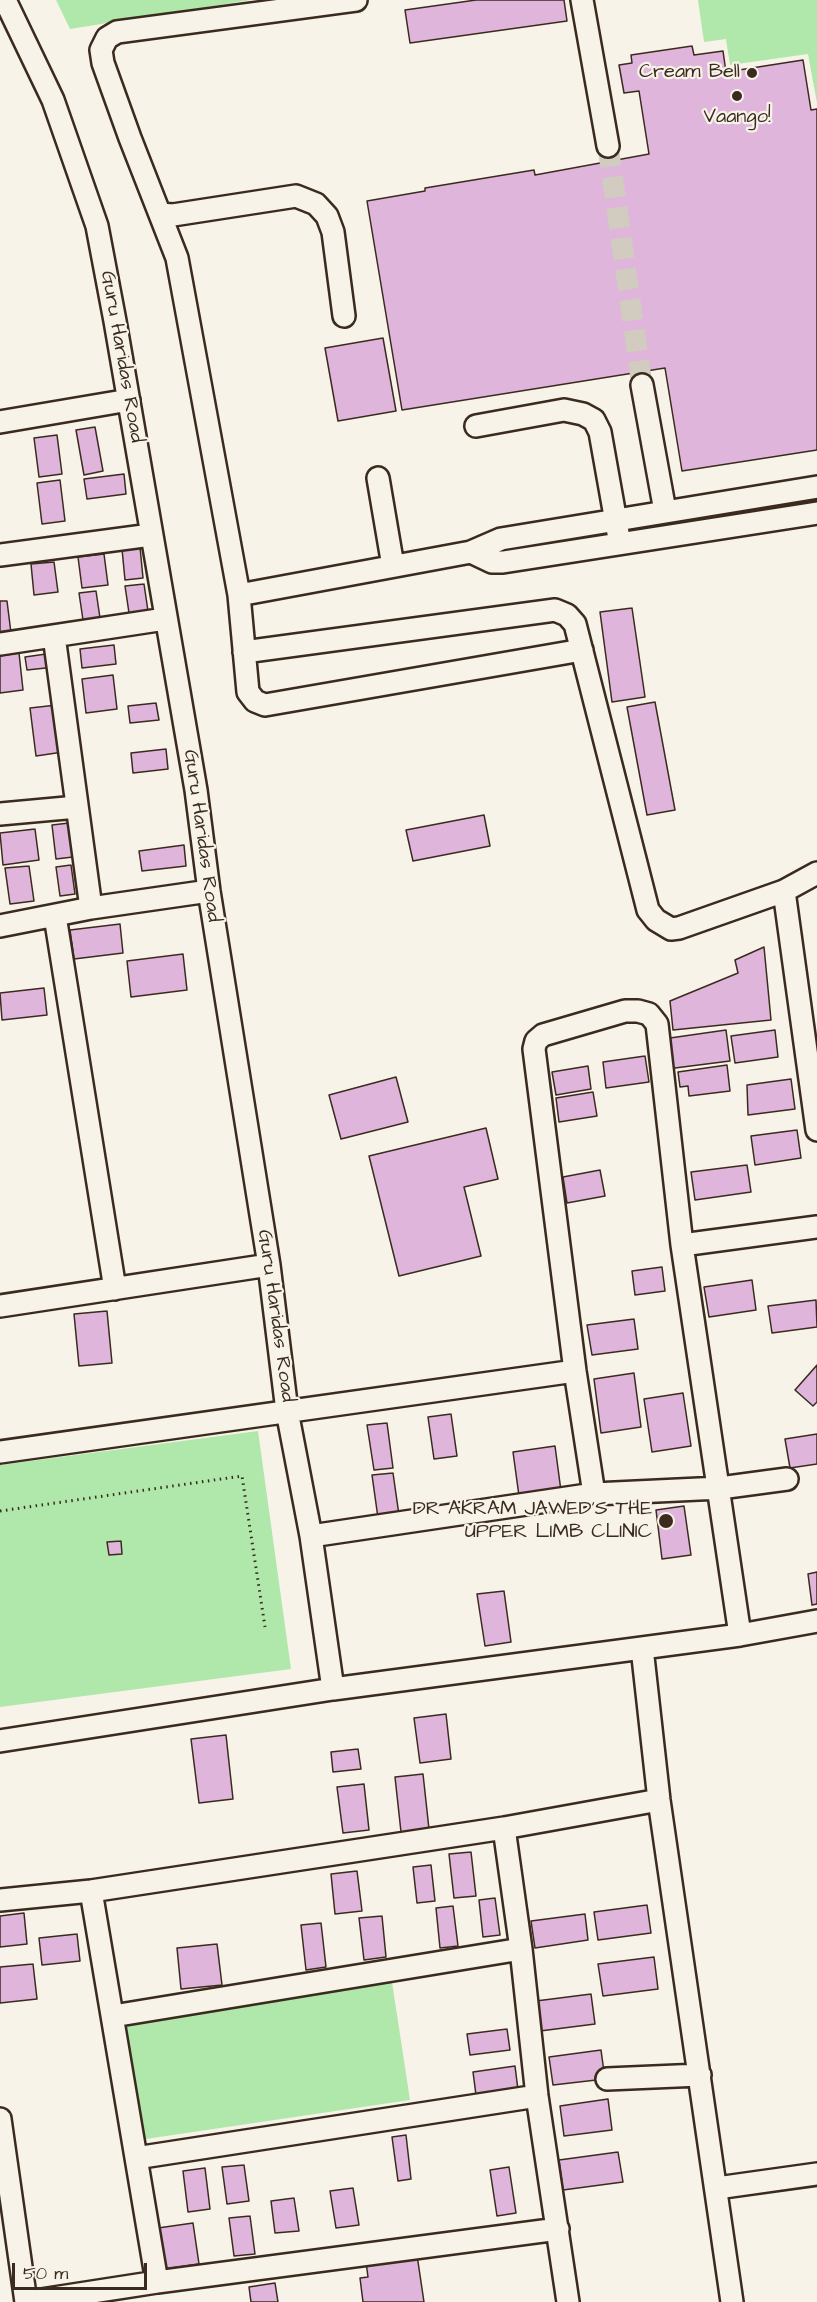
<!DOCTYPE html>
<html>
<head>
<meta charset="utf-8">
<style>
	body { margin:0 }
	#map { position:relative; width:817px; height:2302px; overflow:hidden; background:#f7f3e8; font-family:"Architects Daughter",sans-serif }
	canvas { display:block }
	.scale { position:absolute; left:12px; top:2263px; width:135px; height:27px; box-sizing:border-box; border:3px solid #3b2a1e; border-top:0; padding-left:8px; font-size:18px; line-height:21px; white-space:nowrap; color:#3b2a1e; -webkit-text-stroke:4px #f7f3e8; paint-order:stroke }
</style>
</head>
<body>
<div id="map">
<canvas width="817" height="2302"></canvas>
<div class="scale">50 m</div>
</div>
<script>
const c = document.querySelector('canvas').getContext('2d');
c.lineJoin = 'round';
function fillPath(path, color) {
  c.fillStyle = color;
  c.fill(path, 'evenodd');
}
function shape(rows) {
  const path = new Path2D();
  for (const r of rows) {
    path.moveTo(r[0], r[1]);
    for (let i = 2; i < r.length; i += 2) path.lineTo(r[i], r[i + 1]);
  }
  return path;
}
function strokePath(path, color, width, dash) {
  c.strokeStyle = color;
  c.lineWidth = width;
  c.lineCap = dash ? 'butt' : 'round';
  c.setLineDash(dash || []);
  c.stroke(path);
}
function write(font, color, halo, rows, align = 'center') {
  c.font = font + ' "Architects Daughter",sans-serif';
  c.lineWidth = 4.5;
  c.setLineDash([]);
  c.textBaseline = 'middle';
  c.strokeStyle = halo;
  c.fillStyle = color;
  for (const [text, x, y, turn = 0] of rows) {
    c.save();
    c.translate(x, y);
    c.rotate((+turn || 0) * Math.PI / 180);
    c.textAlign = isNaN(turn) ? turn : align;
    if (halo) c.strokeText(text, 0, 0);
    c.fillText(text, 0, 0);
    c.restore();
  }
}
fillPath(shape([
	[56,0,251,0,70,29],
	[698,0,817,0,817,103,808,54,730,65,726,39,704,42],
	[258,1431,291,1669,0,1707,0,1465],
	[392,1982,410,2100,139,2140,121,2022]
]), '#b0e8ab');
const building = shape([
	[476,0,564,0,567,21,410,43,405,10,476,0],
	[692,46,694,55,723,51,726,72,803,60,811,110,817,109,817,450,682,471,665,368,402,410,367,201,425,191,425,188,534,170,535,175,649,154,639,91,624,93,619,65,632,63,631,55,692,46],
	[383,338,396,411,338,421,325,348,383,338],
	[95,427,103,471,84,475,76,430,95,427],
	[57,435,62,474,39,477,34,438,57,435],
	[124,474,126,494,87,499,84,479,124,474],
	[60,480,65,521,42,524,37,483,60,480],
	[140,547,143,578,125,580,122,549,140,547],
	[104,554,108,585,82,588,78,557,104,554],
	[54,562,58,592,34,595,31,564,54,562],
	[144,584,148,611,129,613,125,586,144,584],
	[96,591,100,618,83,620,79,593,96,591],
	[0,601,7,601,11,633,0,634,0,601],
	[632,608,645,697,612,702,600,612,632,608],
	[114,645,116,664,82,668,80,649,114,645],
	[19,653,23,690,0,693,0,656,19,653],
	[53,653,55,667,27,670,25,657,53,653],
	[113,675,117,709,86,713,82,679,113,675],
	[655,702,675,810,647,815,627,707,655,702],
	[156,703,159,720,130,723,128,706,156,703],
	[57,705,63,752,36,756,30,708,57,705],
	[166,749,168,769,133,773,131,753,166,749],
	[484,815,490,846,413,861,406,830,484,815],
	[69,823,73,857,56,859,52,825,69,823],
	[35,829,39,860,3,865,0,833,35,829],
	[184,845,186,866,142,871,139,851,184,845],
	[71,865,75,894,60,896,56,867,71,865],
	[29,866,34,901,10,904,5,868,29,866],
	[120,924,123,953,74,959,70,930,120,924],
	[764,947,771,1020,673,1030,670,1001,738,973,735,960,764,947],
	[183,954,187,990,131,997,127,961,183,954],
	[44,988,47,1015,2,1020,0,993,44,988],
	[726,1030,730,1061,667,1069,663,1039,726,1030],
	[775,1030,778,1057,735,1063,731,1036,775,1030],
	[645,1056,649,1082,606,1088,603,1062,645,1056],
	[727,1065,730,1091,689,1096,688,1086,680,1087,678,1072,727,1065],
	[588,1066,591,1089,556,1095,552,1072,588,1066],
	[396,1077,408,1122,341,1139,329,1095,396,1077],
	[791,1079,795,1109,748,1115,747,1085,791,1079],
	[593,1092,597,1116,559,1122,556,1098,593,1092],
	[486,1128,498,1179,464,1187,481,1256,399,1276,369,1156,486,1128],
	[797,1130,801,1158,755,1165,751,1136,797,1130],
	[747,1165,751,1192,695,1200,691,1172,747,1165],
	[600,1170,605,1196,567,1203,563,1177,600,1170],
	[662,1267,665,1291,635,1295,632,1271,662,1267],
	[752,1280,756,1310,709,1317,704,1287,752,1280],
	[816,1300,817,1327,772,1333,768,1306,816,1300],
	[107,1311,112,1363,79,1366,74,1314,107,1311],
	[634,1319,638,1349,592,1355,587,1325,634,1319],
	[817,1365,817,1402,813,1406,795,1390,817,1365],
	[634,1373,641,1427,601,1433,594,1379,634,1373],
	[683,1393,691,1446,652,1452,644,1399,683,1393],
	[451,1414,457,1456,434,1459,428,1417,451,1414],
	[387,1423,393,1468,374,1470,367,1425,387,1423],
	[817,1434,817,1464,790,1468,785,1439,817,1434],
	[555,1446,561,1491,519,1496,513,1452,555,1446],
	[393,1473,399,1515,378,1518,372,1475,393,1473],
	[684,1506,691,1555,662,1559,656,1510,684,1506],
	[121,1541,122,1554,109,1555,107,1542,121,1541],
	[817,1572,817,1604,812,1605,808,1574,817,1572],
	[504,1591,511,1642,485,1646,477,1594,504,1591],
	[446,1714,451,1759,420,1763,414,1718,446,1714],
	[226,1735,233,1799,199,1803,191,1739,226,1735],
	[358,1749,361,1769,333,1772,331,1752,358,1749],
	[423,1774,429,1829,401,1832,395,1777,423,1774],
	[364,1784,369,1830,343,1833,337,1787,364,1784],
	[471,1852,476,1896,454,1898,449,1854,471,1852],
	[431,1865,435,1901,417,1903,413,1867,431,1865],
	[357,1871,362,1911,335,1914,331,1874,357,1871],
	[495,1898,500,1935,483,1937,479,1900,495,1898],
	[647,1905,651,1933,598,1940,594,1912,647,1905],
	[453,1906,458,1946,440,1948,436,1908,453,1906],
	[24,1913,27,1944,0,1947,0,1916,24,1913],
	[585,1914,588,1940,535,1948,531,1921,585,1914],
	[382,1916,386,1957,364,1960,359,1918,382,1916],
	[321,1923,326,1967,306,1970,301,1925,321,1923],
	[77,1934,80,1961,42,1965,39,1938,77,1934],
	[217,1944,222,1985,181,1989,177,1948,217,1944],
	[654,1957,658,1989,603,1996,598,1964,654,1957],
	[33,1964,37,1999,0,2003,0,1967,33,1964],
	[591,1994,595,2024,540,2031,536,2001,591,1994],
	[507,2029,510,2050,470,2055,467,2034,507,2029],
	[601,2050,605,2079,553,2085,549,2057,601,2050],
	[515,2066,518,2090,476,2095,473,2072,515,2066],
	[608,2099,612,2130,564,2136,560,2106,608,2099],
	[406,2135,411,2179,398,2181,392,2137,406,2135],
	[618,2152,623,2182,563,2190,559,2160,618,2152],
	[244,2165,249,2201,227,2204,222,2167,244,2165],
	[509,2167,516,2213,497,2216,490,2170,509,2167],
	[205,2168,210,2209,188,2212,183,2171,205,2168],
	[353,2188,359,2225,336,2228,330,2191,353,2188],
	[294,2198,299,2231,275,2233,271,2201,294,2198],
	[250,2216,255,2254,234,2256,229,2218,250,2216],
	[193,2223,199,2264,164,2269,158,2228,193,2223],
	[417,2255,424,2302,363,2302,360,2278,368,2277,366,2262,417,2255],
	[275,2283,278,2302,251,2302,249,2287,275,2283]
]);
fillPath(building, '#dfb5db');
strokePath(building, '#3b2a1e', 1.5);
strokePath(shape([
	[608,146,642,385]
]), '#d1cbc0', 21, [21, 10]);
const minor = shape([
	[5,0,53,100,97,226,115,321,196,790,209,891,269,1265,287,1411,311,1536,333,1689],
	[356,0,117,32,107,38,101,50,103,63,130,138,177,258,239,595,248,692,255,701,265,705,582,650],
	[582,0,608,146],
	[160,214,173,215,296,196,316,204,327,216,333,232,344,316],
	[642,385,665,511],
	[0,422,129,400],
	[476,426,564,410,583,414,594,420,600,432,618,533],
	[378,478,393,566],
	[471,552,492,562,503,562,817,513],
	[0,555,151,535],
	[239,595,471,552,501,539,817,487],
	[54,636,91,908],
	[0,644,165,619],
	[244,652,555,610,567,615,575,624,648,910,656,920,671,929,679,928,784,891,817,873],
	[0,814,77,807],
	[784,891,817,1130],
	[55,916,115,1289],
	[0,926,91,908,209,891],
	[682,1245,817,1227],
	[0,1306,269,1265],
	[0,1452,575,1371],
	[594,1494,575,1371,534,1049,536,1041,543,1035,625,1011,638,1011,649,1014,657,1024,682,1245,740,1635],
	[311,1536,594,1494,720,1488,787,1479],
	[642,1648,659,1800,732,2302],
	[0,1741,333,1689,740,1635,817,1621],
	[504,1828,521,1949,537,2096,568,2302],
	[91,1891,157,2282],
	[0,1900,91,1891,504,1828,659,1800],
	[113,2016,521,1949],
	[607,2079,700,2075],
	[0,2119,26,2302],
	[136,2158,537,2096],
	[717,2188,817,2174],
	[28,2302,157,2282,558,2229]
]);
strokePath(minor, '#3b2a1e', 26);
strokePath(shape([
	[0,1511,242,1476,265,1627]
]), '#3b2a1e', 3, [1.5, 4.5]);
strokePath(minor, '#f7f3e8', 21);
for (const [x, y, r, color] of [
	[752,73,6,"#3b2a1e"],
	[737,96,6,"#3b2a1e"],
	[666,1521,8,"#3b2a1e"]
]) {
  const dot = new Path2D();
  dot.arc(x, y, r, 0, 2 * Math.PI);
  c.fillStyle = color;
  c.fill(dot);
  strokePath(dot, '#f7f3e8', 2);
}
write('20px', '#3b2a1e', '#f7f3e8', [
	["Cream Bell",740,73],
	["Vaango!",737,118,"center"],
	["DR AKRAM JAWED'S THE",652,1510],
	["UPPER LIMB CLINIC",652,1533]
], 'right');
write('20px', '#3b2a1e', '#f7f3e8', [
	["Guru Haridas Road",121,357,80],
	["Guru Haridas Road",201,836,82],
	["Guru Haridas Road",275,1316,82]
]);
</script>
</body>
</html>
